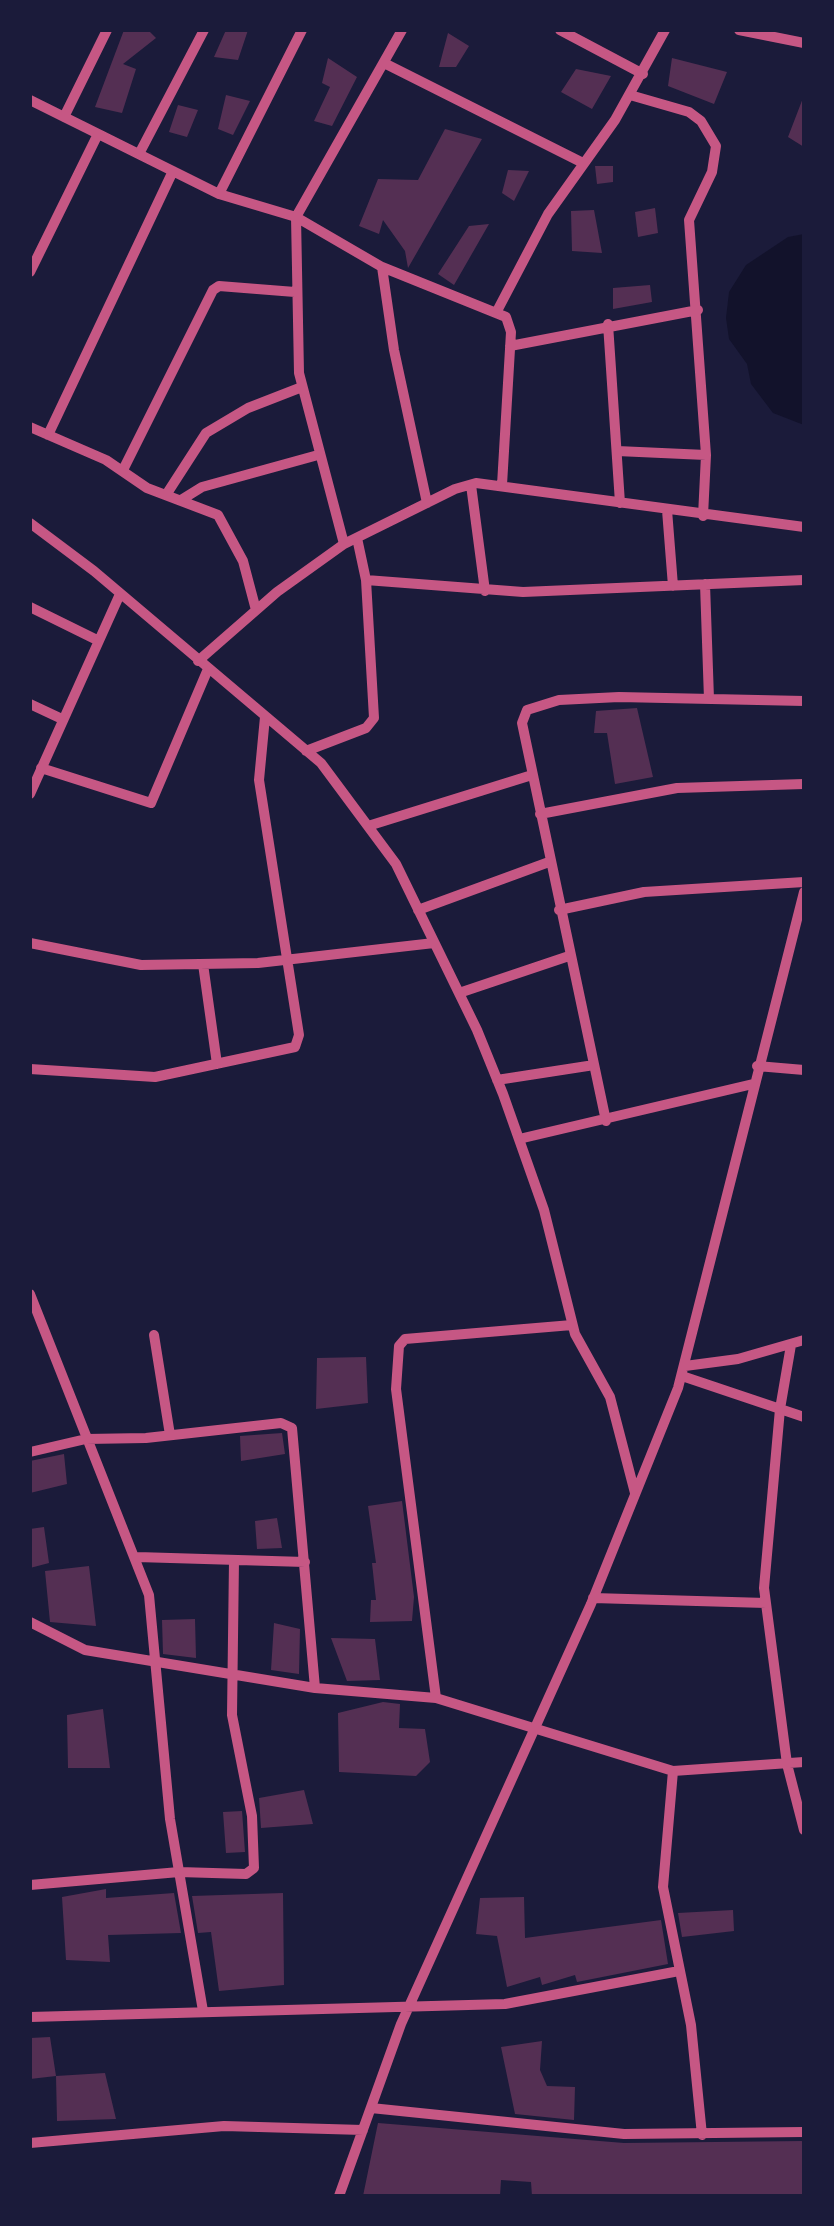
<!DOCTYPE html>
<html>
<head>
<meta charset="utf-8">
<style>
	body { margin:0 }
	#map { position:relative; width:834px; height:2226px; overflow:hidden; background:#1b1b3a; font-family:Quicksand,sans-serif }
	canvas { display:block }
	.frame { position:absolute; inset:0; border:32px solid #1b1b3a; pointer-events:none }
</style>
</head>
<body>
<div id="map">
<canvas width="834" height="2226"></canvas>
<div class="frame"></div>
</div>
<script>
const c = document.querySelector('canvas').getContext('2d');
c.lineJoin = 'round';
function fillPath(path, color) {
  c.fillStyle = color;
  c.fill(path, 'evenodd');
}
function shape(rows) {
  const path = new Path2D();
  for (const r of rows) {
    path.moveTo(r[0], r[1]);
    for (let i = 2; i < r.length; i += 2) path.lineTo(r[i], r[i + 1]);
  }
  return path;
}
function strokePath(path, color, width, dash) {
  c.strokeStyle = color;
  c.lineWidth = width;
  c.lineCap = dash ? 'butt' : 'round';
  c.setLineDash(dash || []);
  c.stroke(path);
}
fillPath(shape([
	[804,234,804,425,773,413,751,384,747,364,729,339,726,318,729,292,746,265,788,237]
]), '#12122b');
fillPath(shape([
	[124,30,148,30,156,38,123,64,136,69,122,113,95,107],
	[226,30,248,30,238,60,214,57],
	[448,33,469,46,456,67,439,67],
	[328,58,357,77,332,126,314,121,330,87,322,83],
	[672,58,727,72,714,104,668,86],
	[576,69,611,76,592,109,561,92],
	[226,95,250,101,233,135,218,129],
	[803,98,804,99,804,147,788,137],
	[178,105,198,110,187,137,169,132],
	[445,129,482,139,408,268,405,251,383,220,379,234,359,226,378,179,418,180],
	[595,166,613,166,613,182,597,184],
	[508,170,529,171,514,201,502,193],
	[655,208,658,233,638,237,635,212],
	[594,210,602,253,572,251,571,211],
	[489,224,454,285,438,274,469,226],
	[650,285,652,302,613,309,613,288],
	[637,708,653,777,615,784,607,733,594,733,596,711],
	[366,1357,368,1403,316,1409,317,1358],
	[282,1433,285,1454,241,1461,240,1436],
	[64,1454,67,1484,30,1493,30,1461],
	[402,1501,414,1597,412,1621,370,1622,371,1600,376,1600,372,1563,376,1563,368,1506],
	[277,1518,282,1548,257,1549,255,1521],
	[44,1527,49,1563,30,1568,30,1529],
	[89,1566,96,1626,50,1622,45,1571],
	[195,1619,196,1658,163,1654,162,1620],
	[274,1623,300,1629,299,1674,271,1670],
	[331,1638,375,1639,380,1680,347,1681],
	[383,1702,400,1704,399,1728,425,1729,430,1762,416,1776,339,1772,338,1713],
	[103,1709,110,1768,68,1768,67,1715],
	[304,1790,313,1824,261,1828,259,1798],
	[242,1811,245,1852,226,1853,223,1812],
	[106,1889,106,1898,174,1893,181,1933,108,1935,110,1962,66,1960,62,1897],
	[283,1893,284,1985,219,1991,211,1932,198,1933,192,1896],
	[524,1897,525,1938,661,1920,668,1964,577,1982,575,1975,542,1985,540,1977,507,1987,497,1936,476,1934,480,1898],
	[733,1910,734,1931,682,1937,678,1913],
	[50,2037,56,2076,30,2079,30,2038],
	[542,2041,540,2070,547,2086,575,2087,574,2120,515,2114,501,2047],
	[105,2073,116,2119,57,2121,56,2076],
	[378,2123,624,2143,804,2141,804,2196,532,2196,531,2182,501,2180,500,2196,363,2196]
]), '#542f53');
strokePath(shape([
	[560,30,643,74],
	[739,30,804,43],
	[386,64,583,163],
	[630,95,689,112,701,121,716,146,712,172,689,220,706,455,703,516],
	[30,100,219,194,296,217,382,267,506,317,511,332,502,485],
	[64,117,107,30],
	[139,154,204,30],
	[219,194,302,30],
	[382,267,394,350,427,503],
	[30,272,98,134],
	[496,313,548,214,615,120,665,30],
	[608,324,620,503],
	[510,346,698,310],
	[30,427,106,460,147,488,218,515,243,561,256,610],
	[48,435,173,171],
	[617,451,706,455],
	[123,470,213,290,219,286,295,292],
	[471,485,485,591],
	[166,495,206,433,248,408,302,387],
	[181,500,202,487,318,455],
	[667,510,673,586],
	[30,523,94,571,321,763,396,864,477,1030,503,1094,544,1210,575,1334,610,1397,635,1493],
	[344,544,299,373,296,217,402,30],
	[366,580,523,592,804,580],
	[705,584,709,699],
	[30,607,97,640],
	[198,661,277,592,344,544,455,489,476,483,804,527],
	[30,704,62,719],
	[306,751,366,728,374,718,366,580,357,538],
	[41,768,151,803,208,669],
	[30,794,120,594],
	[540,814,677,788,804,784],
	[368,826,532,775],
	[418,910,549,862],
	[559,910,644,892,804,882],
	[30,943,141,965,258,963,434,943],
	[203,964,217,1064],
	[459,993,569,956],
	[757,1066,804,1070],
	[30,1069,155,1077,295,1047,299,1035,259,780,265,717],
	[497,1080,594,1065],
	[606,1121,522,723,527,710,559,700,619,697,804,701],
	[519,1139,753,1084],
	[30,1294,149,1595,170,1819,203,2011],
	[154,1335,170,1435],
	[791,1345,780,1409,764,1588,787,1764,804,1830],
	[685,1366,738,1359,804,1340],
	[682,1376,804,1417],
	[30,1452,86,1439,146,1438,281,1423,292,1428,315,1688],
	[137,1557,305,1562],
	[593,1598,766,1603],
	[30,1622,85,1650,315,1688,436,1698,673,1771,804,1762],
	[436,1698,396,1389,399,1346,405,1339,572,1325],
	[673,1771,663,1887,691,2025,702,2135],
	[30,1885,179,1872,246,1874,254,1868,252,1816,232,1715,234,1560],
	[30,2017,505,2004,679,1971],
	[371,2108,624,2134,804,2132],
	[30,2143,224,2126,363,2130],
	[339,2196,401,2024,591,1604,678,1388,804,892]
]), '#c65784', 10);
</script>
</body>
</html>
